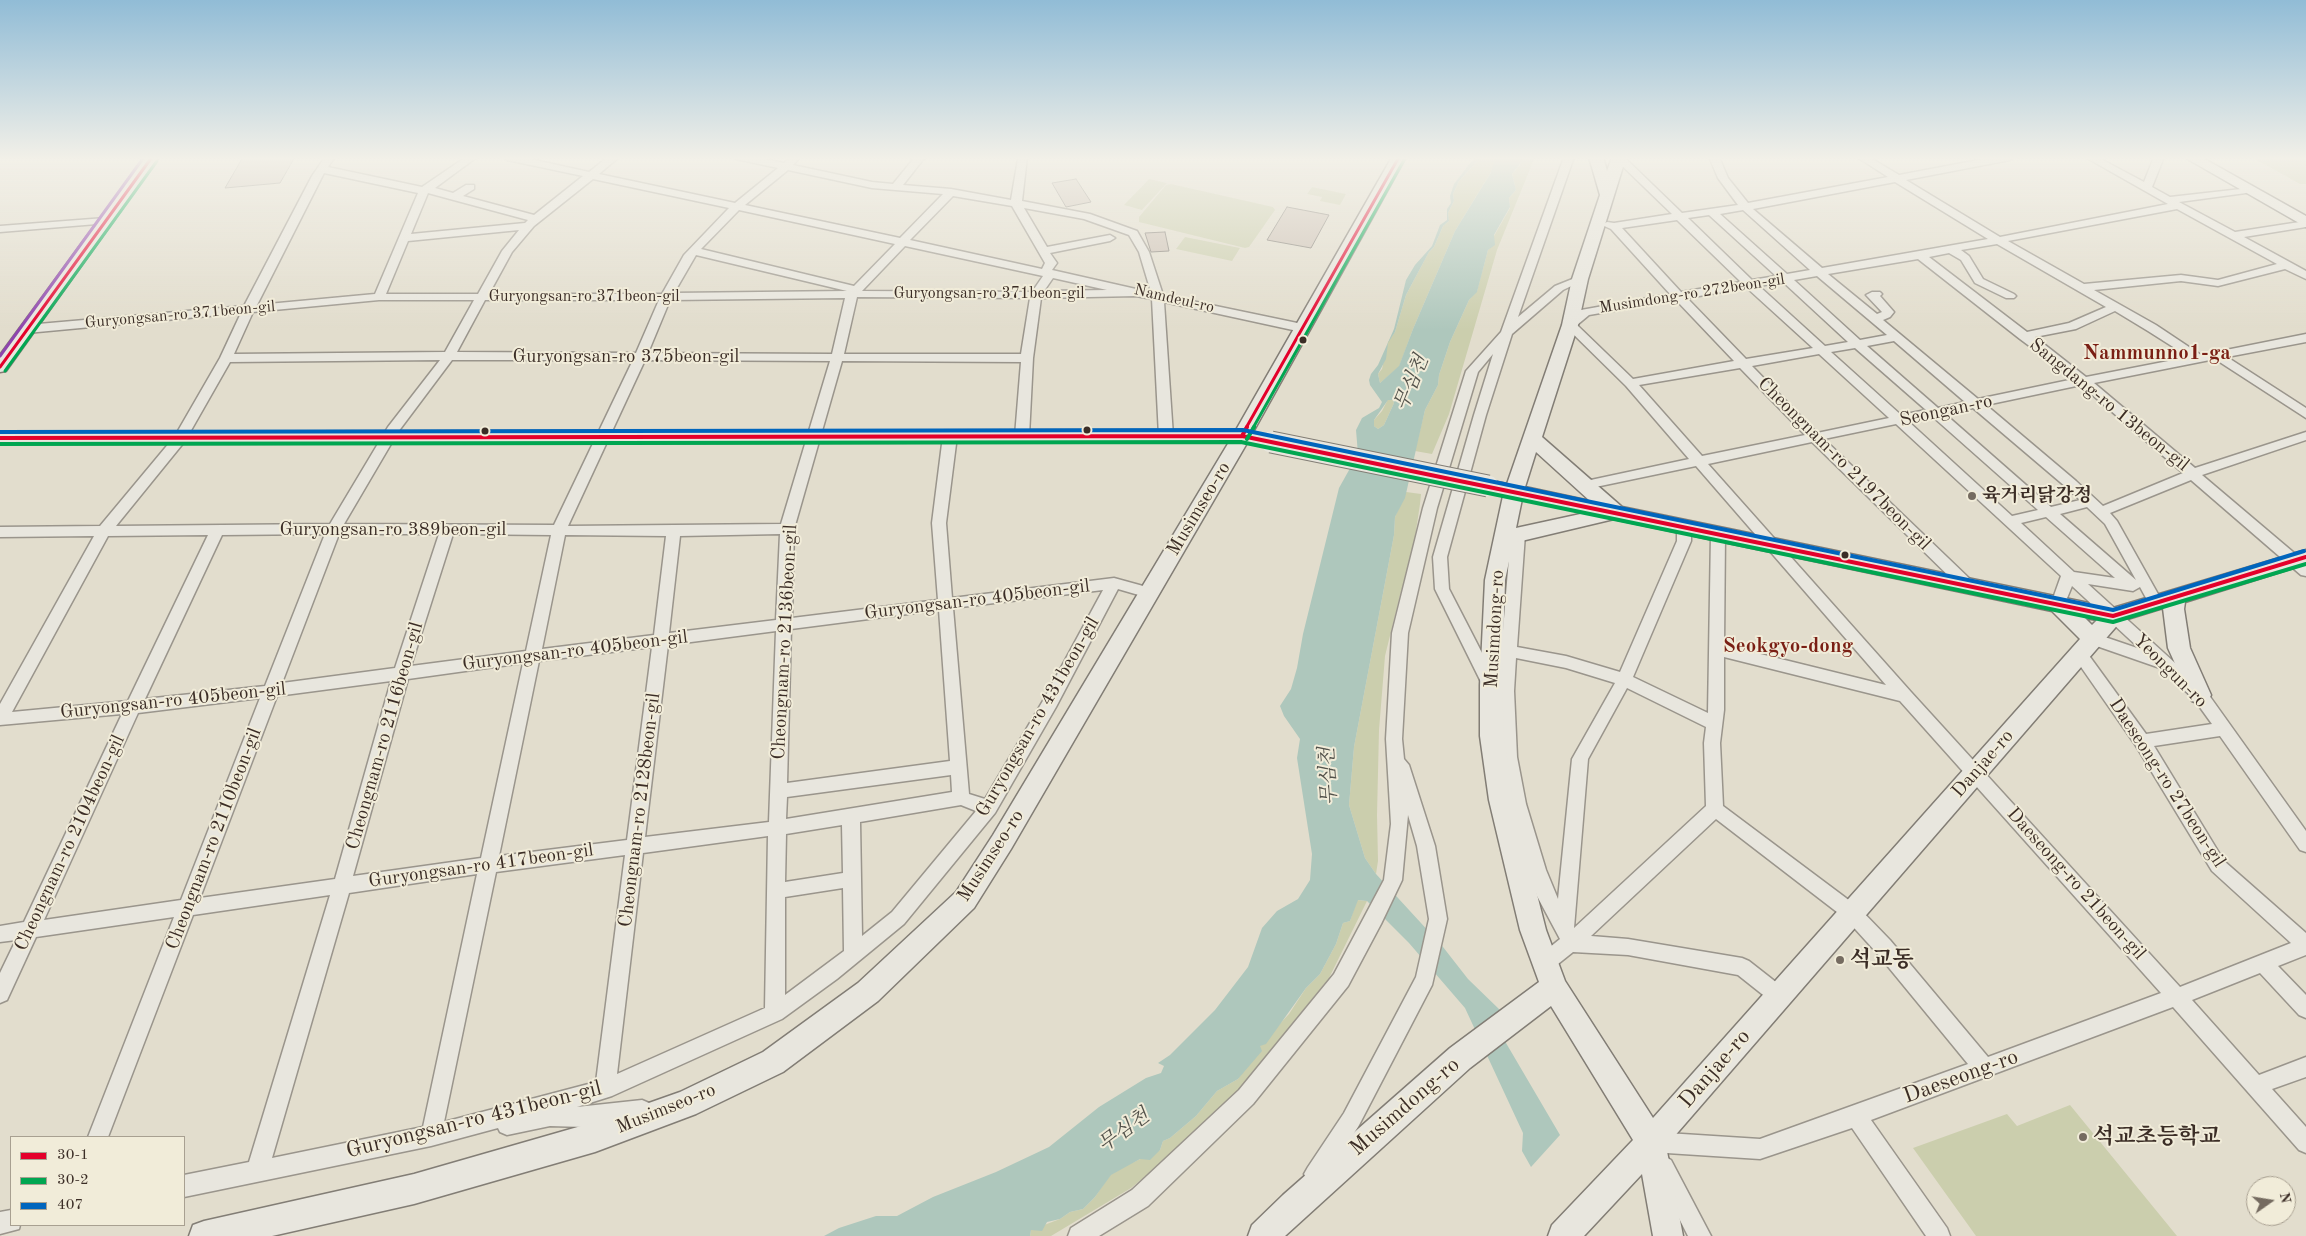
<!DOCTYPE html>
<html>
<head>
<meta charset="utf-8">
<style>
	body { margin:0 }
	#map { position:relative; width:2306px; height:1236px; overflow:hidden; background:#e2ddcd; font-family:"Old Standard TT",serif }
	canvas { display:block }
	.legend { position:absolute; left:10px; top:1136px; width:175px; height:90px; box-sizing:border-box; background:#f1ecd9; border:1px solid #a8a091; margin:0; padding:6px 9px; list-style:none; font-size:15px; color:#3b2d26 }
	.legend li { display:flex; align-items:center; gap:10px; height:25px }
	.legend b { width:25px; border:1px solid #a8a091 }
	.north { position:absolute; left:2246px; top:1176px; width:50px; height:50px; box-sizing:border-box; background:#f1ecd9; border:1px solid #a8a091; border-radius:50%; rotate:77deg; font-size:14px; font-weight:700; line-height:20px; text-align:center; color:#3b2d26 }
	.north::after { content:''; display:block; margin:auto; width:18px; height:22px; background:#756b60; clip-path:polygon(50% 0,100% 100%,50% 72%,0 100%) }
</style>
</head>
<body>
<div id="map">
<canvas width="2306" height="1236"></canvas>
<ul class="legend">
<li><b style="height:6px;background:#e4002b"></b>30-1</li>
<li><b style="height:6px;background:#00a651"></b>30-2</li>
<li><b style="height:6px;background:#0065bd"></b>407</li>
</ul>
<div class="north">N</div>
</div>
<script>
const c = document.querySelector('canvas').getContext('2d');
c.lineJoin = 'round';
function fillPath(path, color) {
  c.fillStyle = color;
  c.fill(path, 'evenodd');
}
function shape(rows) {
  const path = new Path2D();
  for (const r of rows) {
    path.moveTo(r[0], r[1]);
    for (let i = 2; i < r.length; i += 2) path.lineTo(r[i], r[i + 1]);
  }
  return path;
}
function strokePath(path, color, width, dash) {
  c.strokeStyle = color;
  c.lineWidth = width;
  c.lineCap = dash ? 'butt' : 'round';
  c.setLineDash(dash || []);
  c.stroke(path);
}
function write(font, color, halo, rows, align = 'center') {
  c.font = font + ' "Old Standard TT","Noto Serif KR",serif';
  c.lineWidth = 4;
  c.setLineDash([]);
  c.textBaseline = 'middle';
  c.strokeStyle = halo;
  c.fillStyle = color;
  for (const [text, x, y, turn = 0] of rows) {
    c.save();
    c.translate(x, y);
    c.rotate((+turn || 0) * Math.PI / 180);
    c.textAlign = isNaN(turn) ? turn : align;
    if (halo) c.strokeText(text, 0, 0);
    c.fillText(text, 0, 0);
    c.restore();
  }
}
fillPath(shape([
	[1481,157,1496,157,1494,167,1455,231,1413,329,1399,367,1380,383,1378,374,1382,369,1388,342,1395,332,1406,295,1429,252,1434,247,1443,226,1449,221,1448,213,1454,201,1453,194,1459,181],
	[1522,157,1535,157,1497,250,1449,414,1432,454,1415,451,1425,410,1438,385,1439,375,1450,342,1469,300,1477,291,1488,250,1492,245,1494,236,1510,208,1509,198,1516,190,1512,174,1520,165],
	[2251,157,2306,157,2306,184,2300,184],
	[1149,179,1167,183,1142,210,1124,205],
	[1171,184,1273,207,1275,210,1249,247,1245,248,1139,222,1139,217,1166,185],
	[1312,187,1346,194,1340,205,1320,201,1322,197,1307,194],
	[1185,237,1240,248,1232,261,1176,249],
	[1388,399,1393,400,1394,403,1384,425,1378,429,1374,426,1374,420,1382,411],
	[1406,492,1421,494,1420,504,1412,557,1400,595,1385,656,1379,730,1377,815,1378,861,1376,874,1365,858,1349,805,1354,747,1394,535,1395,517],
	[1357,900,1367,901,1329,978,1239,1089,1194,1136,1131,1188,1051,1236,1030,1236,1031,1230,1060,1219,1070,1212,1083,1209,1095,1197,1110,1175,1125,1166,1160,1150,1163,1141,1170,1138,1196,1116,1217,1091,1238,1079,1259,1046,1289,1014,1306,988,1320,974,1336,944,1343,923,1350,921],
	[2070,1105,2177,1236,1976,1236,1913,1148,2007,1114,2017,1126]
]), '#cbcead');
fillPath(shape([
	[1478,157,1481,157,1459,181,1453,194,1454,201,1448,213,1449,221,1443,226,1434,247,1429,252,1406,295,1395,332,1388,343,1386,359,1378,374,1380,383,1399,366,1413,329,1455,231,1490,174,1496,157,1522,157,1520,164,1512,174,1516,190,1509,198,1510,207,1494,235,1495,245,1488,250,1477,292,1469,300,1450,342,1439,375,1438,385,1425,410,1405,498,1395,517,1394,535,1354,747,1349,805,1365,858,1376,874,1443,947,1468,979,1501,1011,1506,1043,1560,1135,1531,1167,1522,1151,1523,1133,1465,1008,1409,943,1367,901,1358,900,1350,921,1343,923,1336,944,1320,974,1306,988,1266,1044,1260,1046,1262,1051,1238,1079,1217,1091,1196,1116,1170,1138,1163,1141,1160,1150,1150,1160,1140,1159,1111,1175,1095,1197,1083,1209,1070,1212,1060,1219,1047,1222,1042,1231,1031,1230,1030,1236,824,1236,839,1228,876,1216,897,1216,933,1197,996,1172,1049,1147,1099,1107,1146,1078,1161,1073,1164,1066,1158,1063,1170,1055,1215,1010,1248,967,1262,928,1277,911,1298,899,1310,880,1312,854,1297,758,1300,739,1284,716,1280,706,1291,689,1297,668,1303,634,1339,488,1358,454,1356,430,1362,418,1379,408,1382,402,1370,385,1369,380,1371,374,1378,365,1394,329,1406,280,1415,265,1432,246,1440,225,1447,220,1447,209,1451,203,1450,196,1454,184,1470,163],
	[1388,400,1393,400,1394,403,1384,425,1378,429,1374,426,1374,420]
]), '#aec7bc');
const building = shape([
	[243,157,295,157,280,183,225,188,243,157],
	[1076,179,1091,202,1066,207,1052,183,1076,179],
	[1287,207,1329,215,1311,248,1267,240,1287,207],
	[1165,232,1169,251,1151,252,1145,233,1165,232]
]);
fillPath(building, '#cdc1b5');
strokePath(building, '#827d75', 1);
const street = shape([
	[325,157,335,157,328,167,422,187,466,157,477,157,435,188,453,193,466,185,474,185,474,189,463,196,534,215,583,176,507,160,502,157,521,157,589,172,608,157,619,157,599,174,735,203,778,168,736,159,735,157,754,157,784,163,790,157,800,157,793,165,872,182,893,184,915,157,925,157,903,185,951,189,1011,200,1018,159,1016,157,1027,157,1022,201,1090,214,1137,231,1149,252,1163,295,1302,324,1308,328,1302,332,1164,302,1173,436,1166,440,1159,436,1152,299,1136,296,1041,298,1033,358,1029,436,1022,440,1015,436,1021,362,842,361,794,529,792,618,938,600,932,523,943,436,950,432,957,436,946,523,952,598,1114,578,1154,589,1156,593,1154,597,1149,598,1118,589,1056,707,995,813,904,924,837,979,782,1019,612,1096,577,1107,642,1100,649,1103,652,1110,649,1117,642,1120,584,1127,550,1126,507,1135,500,1132,498,1128,431,1146,184,1197,184,1175,249,1162,330,895,193,915,108,1137,88,1137,174,917,36,937,7,1000,0,1003,0,973,16,940,0,942,0,926,24,922,122,714,0,725,0,704,94,536,0,537,0,527,100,526,175,436,220,358,241,313,27,333,21,329,27,325,244,306,312,176,325,157],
	[788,170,872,188,943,194,900,238,745,205,788,170],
	[324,173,418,193,375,294,257,305,324,173],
	[593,179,729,208,684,255,662,294,489,294,512,252,534,226,593,179],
	[428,193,450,199,528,220,525,223,411,234,428,193],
	[953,196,1012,206,1045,263,1042,269,910,240,953,196],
	[1024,208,1084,219,1129,235,1139,252,1151,292,1143,289,1136,289,1052,270,1057,263,1050,253,1110,241,1115,238,1110,235,1047,247,1024,208],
	[739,210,895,244,854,286,701,249,739,210],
	[519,230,502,251,478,294,386,294,408,241,519,230],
	[905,246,1043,276,1032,292,862,291,905,246],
	[696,255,847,291,674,293,696,255],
	[1053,278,1107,290,1044,291,1053,278],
	[857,297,1030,298,1021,354,844,354,857,297],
	[845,298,832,354,648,353,670,300,845,298],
	[379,300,474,300,445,352,234,354,253,312,379,300],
	[485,300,659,300,636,353,457,352,485,300],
	[440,360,388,427,330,524,116,526,185,441,230,362,440,360],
	[452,360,633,360,554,525,344,524,398,432,452,360],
	[645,360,830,361,781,524,568,526,645,360],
	[325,534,265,686,145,699,222,535,325,534],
	[339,534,439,534,395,668,282,683,339,534],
	[453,534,551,535,526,651,411,666,453,534],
	[780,534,776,620,669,633,680,536,780,534],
	[208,535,128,701,12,712,108,536,208,535],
	[565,535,666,536,654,635,542,649,565,535],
	[1103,590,1044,699,985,799,969,794,953,608,1103,590],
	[939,610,950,761,787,783,791,629,939,610],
	[776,631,769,822,645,837,668,645,776,631],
	[652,647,627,840,499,856,539,661,652,647],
	[523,663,481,858,353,876,408,679,523,663],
	[391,681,335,879,200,898,277,696,391,681],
	[260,698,181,900,44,920,138,713,260,698],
	[951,775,952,792,786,819,787,797,951,775],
	[961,805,976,811,892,912,862,936,860,822,961,805],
	[842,825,843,873,785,882,786,834,842,825],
	[768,836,765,1008,617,1074,643,853,768,836],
	[625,855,596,1082,444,1122,496,872,625,855],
	[477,874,423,1127,272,1158,349,893,477,874],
	[843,888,844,951,785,995,785,897,843,888],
	[1564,157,1574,157,1518,317,1555,286,1580,276,1586,279,1563,290,1512,334,1486,415,1447,557,1449,589,1498,684,1496,688,1490,690,1484,688,1435,589,1433,557,1474,415,1493,354,1478,372,1437,508,1408,633,1402,739,1404,759,1409,765,1435,846,1447,919,1432,985,1358,1127,1322,1181,1315,1185,1308,1181,1304,1174,1308,1167,1344,1113,1416,977,1429,919,1417,846,1408,815,1402,880,1381,924,1348,986,1253,1104,1148,1206,1099,1236,1068,1236,1071,1228,1132,1190,1239,1090,1334,974,1384,880,1391,824,1386,739,1392,633,1423,508,1466,371,1501,332,1564,157],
	[1613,157,1624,157,1682,213,1738,205,1718,178,1709,157,1719,157,1728,178,1748,203,1888,177,1857,157,1869,157,1899,175,1994,157,2015,157,2010,160,1906,180,2000,237,2168,204,2085,157,2097,157,2144,182,2154,157,2164,157,2152,187,2170,197,2250,188,2251,190,2246,193,2179,202,2235,232,2306,221,2306,227,2244,237,2306,271,2306,279,2285,269,2218,286,2181,281,2094,290,2156,325,2201,355,2306,334,2306,342,2227,357,2306,408,2306,418,2215,359,2094,383,2195,468,2306,432,2306,440,2202,475,2306,563,2306,576,2301,575,2191,480,2110,513,2117,521,2163,603,2161,607,2151,607,2140,587,2133,591,2088,584,2206,691,2306,831,2306,852,2300,850,2220,736,2154,746,2224,861,2306,933,2306,955,2278,966,2306,995,2306,1018,2299,1015,2260,973,2192,1000,2259,1075,2306,1057,2306,1077,2272,1089,2306,1127,2306,1153,2299,1150,2173,1007,1871,1120,1947,1228,1950,1236,1926,1236,1852,1128,1760,1159,1651,1152,1644,1149,1641,1142,1644,1135,1651,1132,1760,1139,1968,1064,1876,952,1846,919,1716,819,1591,936,1628,939,1742,958,1749,961,1786,990,1789,996,1786,1002,1779,1005,1772,1002,1738,975,1628,955,1573,952,1553,968,1546,971,1539,968,1537,962,1539,956,1560,939,1537,896,1528,870,1508,804,1501,757,1498,691,1511,534,1513,531,1518,529,1523,531,1525,534,1517,647,1566,656,1620,672,1677,541,1677,527,1679,524,1684,522,1689,524,1691,527,1691,541,1633,677,1708,713,1711,534,1713,531,1718,529,1723,531,1725,534,1724,645,1886,685,1696,466,1586,489,1579,485,1586,481,1689,459,1626,386,1564,325,1581,310,1670,294,1611,229,1602,225,1607,222,1614,223,1672,214,1613,157],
	[1895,182,1988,239,1822,268,1753,209,1895,182],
	[2177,209,2277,264,2218,280,2181,275,2084,284,2008,241,2177,209],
	[1743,210,1810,270,1787,274,1720,214,1743,210],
	[1709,215,1776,276,1752,280,1688,218,1709,215],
	[1677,220,1741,282,1681,292,1622,228,1677,220],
	[1997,244,2106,307,2069,323,2027,332,1929,257,1949,253,1961,260,1975,283,2006,298,2014,298,2016,296,2014,294,1983,279,1969,256,1961,250,1997,244],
	[1918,259,2020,339,2074,379,1978,399,1883,320,1890,317,1894,312,1880,296,1882,294,1880,292,1872,292,1866,295,1882,312,1877,314,1828,274,1918,259],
	[1817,276,1887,335,1860,340,1794,280,1817,276],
	[1783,282,1848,342,1825,346,1759,286,1783,282],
	[1747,288,1813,348,1746,359,1687,298,1747,288],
	[1676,300,1734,361,1633,379,1577,325,1589,315,1676,300],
	[2115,311,2148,331,2189,357,2086,377,2035,337,2076,329,2115,311],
	[1894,341,1965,402,1938,408,1867,346,1894,341],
	[1855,348,1926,410,1901,415,1831,352,1855,348],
	[1819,354,1889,418,1817,433,1752,366,1819,354],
	[1740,368,1805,435,1702,456,1639,385,1740,368],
	[2081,385,2183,473,2103,506,2076,481,1986,405,2081,385],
	[1973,408,2066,487,2080,500,2051,507,1945,414,1973,408],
	[1933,417,2038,510,2012,516,1909,422,1933,417],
	[1896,424,2061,576,2051,604,2053,608,2063,608,2072,586,2140,649,2093,633,2088,635,2085,639,2088,643,2160,668,2194,699,2212,724,2146,734,2085,650,2080,648,2075,650,2072,654,2136,746,2212,871,2291,943,2180,987,1911,692,1708,464,1812,442,1962,589,1972,589,1974,585,1972,581,1824,439,1896,424],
	[2087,507,2105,524,2136,580,2060,514,2087,507],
	[2046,517,2115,578,2074,572,2021,523,2046,517],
	[1724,657,1900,701,2161,993,1988,1057,1890,940,1858,907,1723,806,1720,743,1724,710,1724,657],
	[1516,658,1566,668,1615,683,1572,759,1558,899,1546,870,1526,804,1517,757,1514,691,1516,658],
	[1627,688,1706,727,1704,743,1706,806,1574,928,1588,759,1627,688],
	[105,218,109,219,109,223,0,232,0,226,105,218],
	[1664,1156,1671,1160,1711,1236,1688,1236,1653,1167,1657,1160,1664,1156],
	[11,1210,11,1225,20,1225,19,1229,0,1234,0,1212,11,1210]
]);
const secondary = shape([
	[145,157,159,157,6,371,0,372,0,355,145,157],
	[1392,157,1406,157,1253,432,1278,438,1280,442,1278,446,1271,448,1247,443,1011,849,974,908,878,1001,783,1072,696,1114,595,1152,414,1204,272,1236,189,1236,193,1225,204,1221,414,1174,595,1122,680,1092,763,1052,858,983,956,892,993,835,1229,442,0,444,0,432,1236,430,1392,157],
	[1589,157,1603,157,1607,171,1612,157,1626,157,1588,279,1578,325,1542,437,1622,507,2113,608,2306,550,2306,564,2185,602,2184,609,2190,648,2211,695,2208,701,2200,704,2192,701,2168,648,2163,608,2121,621,1666,1146,1683,1236,1653,1236,1642,1174,1584,1236,1548,1236,1552,1225,1633,1140,1551,1006,1470,1068,1285,1236,1248,1236,1252,1225,1283,1195,1450,1048,1539,982,1520,930,1489,800,1480,736,1480,685,1485,580,1503,496,1481,490,1478,486,1481,482,1488,480,1507,484,1562,325,1572,279,1600,195,1589,157],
	[1536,452,1590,501,1525,487,1536,452],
	[1522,499,1585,513,1516,528,1522,499],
	[1614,519,2052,611,2080,639,1653,1118,1565,981,1546,930,1513,800,1504,736,1502,685,1505,580,1513,543,1614,519],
	[2085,618,2097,620,2092,625,2085,618],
	[2184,157,2201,157,2306,216,2306,227,2184,157]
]);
strokePath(street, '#9a958c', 3);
strokePath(secondary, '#827d75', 3);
fillPath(street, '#e8e6de');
fillPath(secondary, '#e8e6de');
const secondaryBridge = shape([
	[1271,442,1488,486]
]);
strokePath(secondaryBridge, '#827d75', 23, []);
strokePath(secondaryBridge, '#e8e6de', 21);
strokePath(shape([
	[0,367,152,157],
	[1246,428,1399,157]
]), '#e4002b', 3);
strokePath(shape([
	[1242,436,1247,427],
	[0,438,1242,436,2113,616,2306,557]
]), '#e4002b', 4);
strokePath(shape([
	[5,371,157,161],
	[1253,428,1404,160]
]), '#00a651', 3);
strokePath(shape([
	[1247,439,1254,427],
	[0,444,1241,442,2113,622,2306,564]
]), '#00a651', 4);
strokePath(shape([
	[0,432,1243,430,2113,610,2304,551]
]), '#0065bd', 4);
strokePath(shape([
	[0,356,144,157]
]), '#8e44ad', 3);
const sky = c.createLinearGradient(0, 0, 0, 330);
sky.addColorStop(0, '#91bcd6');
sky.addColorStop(0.48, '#f2f0e8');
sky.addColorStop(1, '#f2f0e800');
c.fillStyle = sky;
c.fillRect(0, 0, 2306, 330);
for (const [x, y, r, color] of [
	[1303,340,4.5,"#3b2d26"],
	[1087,430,4.5,"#3b2d26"],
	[485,431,4.5,"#3b2d26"],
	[1972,496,5,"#756b60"],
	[1845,555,4.5,"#3b2d26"],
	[1840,960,5,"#756b60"],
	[2083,1137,5,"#756b60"]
]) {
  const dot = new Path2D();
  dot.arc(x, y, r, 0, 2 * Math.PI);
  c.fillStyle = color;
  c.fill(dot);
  strokePath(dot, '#f1ecd9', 2);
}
write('16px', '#3b2d26', '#f1ecd9', [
	["Guryongsan-ro 371beon-gil",989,294],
	["Musimdong-ro 272beon-gil",1692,294,-9],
	["Guryongsan-ro 371beon-gil",584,297],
	["Namdeul-ro",1174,299,13],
	["Guryongsan-ro 371beon-gil",180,315,-5]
]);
write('19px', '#3b2d26', '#f1ecd9', [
	["Guryongsan-ro 375beon-gil",626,357],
	["Sangdang-ro 13beon-gil",2109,405,39],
	["Seongan-ro",1946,411,-12],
	["Cheongnam-ro 2197beon-gil",1844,464,45],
	["Musimseo-ro",1199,509,-59],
	["Guryongsan-ro 389beon-gil",393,530],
	["Guryongsan-ro 405beon-gil",977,600,-7],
	["Musimdong-ro",1495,629,-87],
	["Cheongnam-ro 2136beon-gil",785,642,-87],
	["Guryongsan-ro 405beon-gil",575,651,-7],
	["Yeongun-ro",2170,671,45],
	["Guryongsan-ro 405beon-gil",173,701,-6],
	["Guryongsan-ro 431beon-gil",1038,717,-60],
	["Cheongnam-ro 2116beon-gil",385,736,-74],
	["Danjae-ro",1983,764,-49],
	["Daeseong-ro 27beon-gil",2167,783,57],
	["Cheongnam-ro 2128beon-gil",640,810,-83],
	["Cheongnam-ro 2110beon-gil",214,839,-69],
	["Cheongnam-ro 2104beon-gil",70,843,-65],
	["Musimseo-ro",991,856,-57],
	["Guryongsan-ro 417beon-gil",481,866,-8],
	["Daeseong-ro 21beon-gil",2076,884,48],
	["Musimseo-ro",666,1109,-22]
]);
write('bold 19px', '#3b2d26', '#f1ecd9', [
	["육거리닭강정",1982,496]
], 'left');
write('italic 20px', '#52514a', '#f1ecd9', [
	["무심천",1412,383,-67],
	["무심천",1329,776,-93],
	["무심천",1124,1131,-36]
]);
write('bold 21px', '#7a1f14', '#f1ecd9', [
	["Nammunno1-ga",2157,353],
	["Seokgyo-dong",1788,646]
]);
write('bold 22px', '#3b2d26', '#f1ecd9', [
	["석교동",1850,960],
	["석교초등학교",2093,1137]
], 'left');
write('22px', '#3b2d26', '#f1ecd9', [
	["Danjae-ro",1715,1069,-49],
	["Daeseong-ro",1961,1077,-20],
	["Musimdong-ro",1405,1107,-41],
	["Guryongsan-ro 431beon-gil",474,1120,-14]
]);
</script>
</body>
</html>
